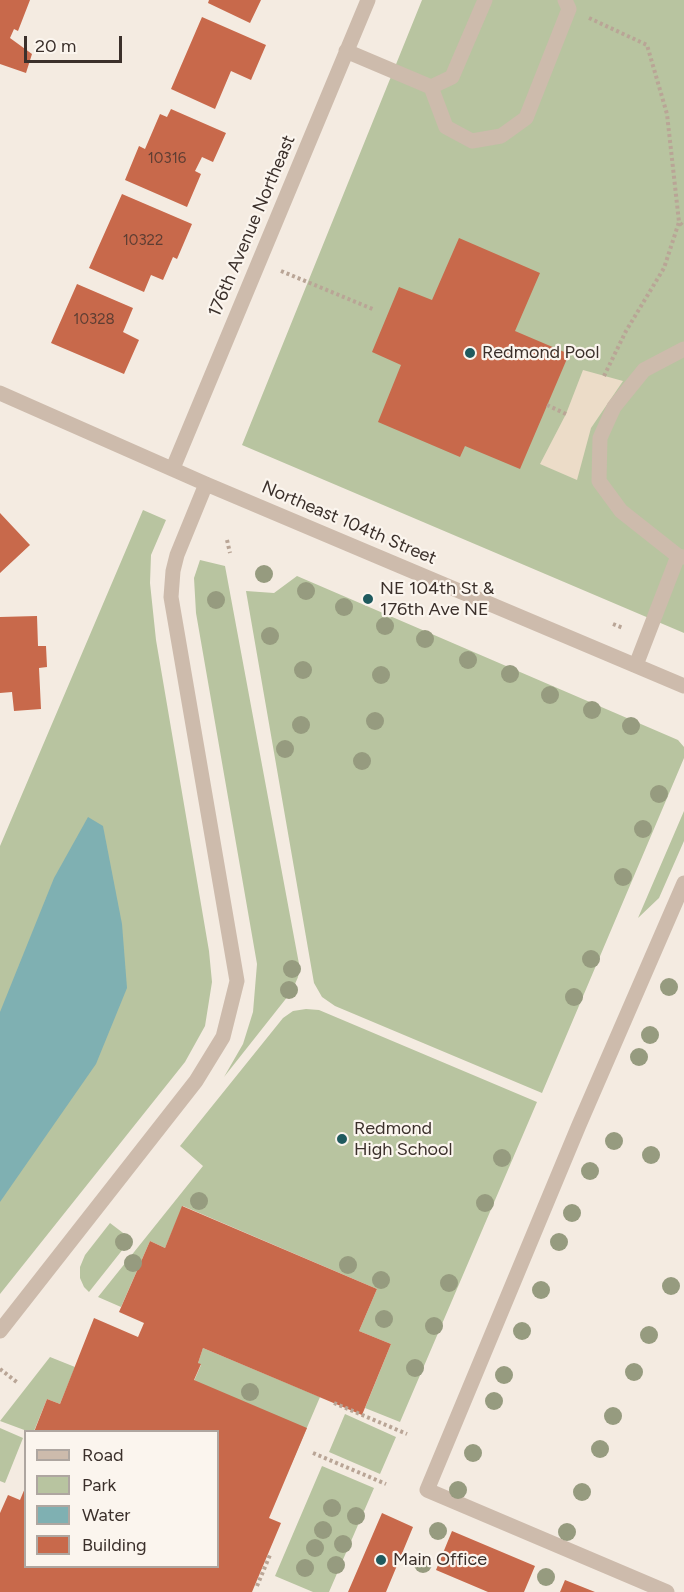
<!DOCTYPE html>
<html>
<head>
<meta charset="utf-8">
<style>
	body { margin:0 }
	#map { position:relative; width:684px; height:1592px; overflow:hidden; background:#f4ebe1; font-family:Figtree,sans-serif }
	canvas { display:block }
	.legend { position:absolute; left:24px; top:1430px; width:195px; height:138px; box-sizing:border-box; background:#fbf5ee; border:2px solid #aea6a0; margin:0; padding:8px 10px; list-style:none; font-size:18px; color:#3b302b }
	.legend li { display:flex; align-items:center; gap:12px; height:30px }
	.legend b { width:30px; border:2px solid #aea6a0 }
	.scale { position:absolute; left:24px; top:36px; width:98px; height:27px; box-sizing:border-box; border:3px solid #3b302b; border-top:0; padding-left:8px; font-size:18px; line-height:21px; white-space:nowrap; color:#3b302b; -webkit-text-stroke:4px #fbf5ee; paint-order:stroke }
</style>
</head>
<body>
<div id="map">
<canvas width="684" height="1592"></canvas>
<ul class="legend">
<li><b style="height:8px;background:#cdbbac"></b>Road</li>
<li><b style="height:16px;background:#b8c4a0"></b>Park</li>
<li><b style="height:16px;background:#7fb0b2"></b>Water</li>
<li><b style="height:16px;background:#c8694b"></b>Building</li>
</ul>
<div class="scale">20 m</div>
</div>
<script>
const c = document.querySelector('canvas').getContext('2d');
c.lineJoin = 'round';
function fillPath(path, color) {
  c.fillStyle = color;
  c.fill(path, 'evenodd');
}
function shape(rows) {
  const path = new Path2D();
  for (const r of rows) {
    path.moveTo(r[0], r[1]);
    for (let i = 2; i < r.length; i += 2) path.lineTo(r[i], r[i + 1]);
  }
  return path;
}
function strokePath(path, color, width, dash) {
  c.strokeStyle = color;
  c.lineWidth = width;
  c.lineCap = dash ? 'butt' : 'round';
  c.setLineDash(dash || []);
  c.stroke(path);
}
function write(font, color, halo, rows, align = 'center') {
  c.font = font + ' Figtree,sans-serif';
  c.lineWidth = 4.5;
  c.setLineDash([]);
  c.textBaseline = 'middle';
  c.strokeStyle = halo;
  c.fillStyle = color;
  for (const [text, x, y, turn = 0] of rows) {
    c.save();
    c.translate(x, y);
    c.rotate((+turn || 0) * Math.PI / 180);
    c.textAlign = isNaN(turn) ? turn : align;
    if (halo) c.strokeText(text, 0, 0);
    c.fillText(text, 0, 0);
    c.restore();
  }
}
fillPath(shape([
	[422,0,684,0,684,633,242,445],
	[143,510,166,520,151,555,150,583,156,640,209,951,212,982,205,1026,185,1062,0,1294,0,846],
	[200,560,225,566,299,964,298,977,292,991,224,1077,243,1044,253,1012,257,964,196,613,194,578],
	[297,576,678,740,684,747,684,758,542,1093,335,1006,322,997,314,983,246,591,274,593],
	[684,811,684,841,659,898,638,918],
	[306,1009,319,1010,537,1102,400,1422,365,1408,391,1344,359,1331,377,1289,183,1206,165,1248,150,1241,121,1307,98,1297,203,1166,180,1146,283,1018,293,1011],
	[110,1223,131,1239,89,1292,84,1287,80,1278,80,1267,85,1255],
	[203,1348,320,1397,291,1465,218,1434,218,1432,178,1417,201,1365,198,1363],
	[50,1357,75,1367,60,1404,47,1399,34,1431,27,1431,0,1421],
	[345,1414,396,1437,380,1474,329,1452],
	[0,1428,23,1438,5,1483,0,1481],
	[322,1466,374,1488,329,1592,313,1592,275,1576]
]), '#b8c4a0');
fillPath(shape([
	[583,370,623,381,591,428,577,480,540,464,566,414]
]), '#ecdcc8');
fillPath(shape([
	[88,817,103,826,122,924,127,988,96,1064,0,1202,0,1012,54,878]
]), '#7fb0b2');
fillPath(shape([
	[0,0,30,0,18,31,14,29,10,38,32,54,26,73,0,64],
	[209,0,261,0,250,23,208,3],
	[202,17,266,45,251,80,231,71,215,109,171,89],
	[171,109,226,133,213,162,202,157,195,171,201,174,187,207,125,180,139,146,145,149,160,114,167,117],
	[122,194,192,224,177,259,173,257,163,280,151,275,144,292,89,268],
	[459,238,540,273,515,331,569,354,520,469,465,446,460,457,378,422,401,365,372,352,399,287,432,300],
	[77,284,133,308,123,332,139,340,124,374,51,343],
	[0,513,30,545,0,573],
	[37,616,38,646,46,646,47,667,39,668,41,709,14,711,12,692,0,693,0,617],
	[182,1206,377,1289,359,1331,391,1344,362,1415,203,1348,198,1363,201,1364,194,1380,307,1428,269,1518,281,1523,252,1592,0,1592,0,1513,8,1495,20,1500,25,1488,26,1566,218,1566,218,1432,34,1432,47,1399,60,1404,94,1318,138,1337,144,1323,119,1312,150,1241,165,1248],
	[382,1513,413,1527,386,1592,348,1592],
	[452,1531,535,1566,524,1592,488,1592,436,1570],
	[565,1580,595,1592,560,1592]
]), '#c8694b');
strokePath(shape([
	[589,18,647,45,667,114,679,222,684,227],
	[281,271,375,310],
	[604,376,626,331,664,268,679,222],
	[547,405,566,414],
	[227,540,230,553],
	[613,624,623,628],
	[0,1369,18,1383],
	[334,1403,407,1434],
	[313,1453,386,1484],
	[257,1586,270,1555]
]), '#b9a596', 4, [3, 3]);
strokePath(shape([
	[346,51,431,87,446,127,472,141,501,136,526,118,569,9,565,0],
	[431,87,452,77,485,0],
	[684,349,644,370,614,407,600,438,599,481,621,511,678,556,684,557],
	[0,393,206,484,684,686],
	[173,468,368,0],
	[636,665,678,556],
	[0,1331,196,1081,223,1037,237,981,171,597,173,571,177,555,206,484],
	[667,1592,427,1490,579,1125,684,883]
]), '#cdbbac', 15);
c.fillStyle = '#969b7f';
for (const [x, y] of [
	[264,574],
	[306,591],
	[216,600],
	[344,607],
	[385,626],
	[270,636],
	[425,639],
	[468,660],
	[303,670],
	[510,674],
	[381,675],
	[550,695],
	[592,710],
	[375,721],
	[301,725],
	[631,726],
	[285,749],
	[362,761],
	[659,794],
	[643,829],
	[623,877],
	[591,959],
	[292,969],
	[669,987],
	[289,990],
	[574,997],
	[650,1035],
	[639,1057],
	[614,1141],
	[651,1155],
	[502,1158],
	[590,1171],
	[199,1201],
	[485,1203],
	[572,1213],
	[124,1242],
	[559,1242],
	[133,1263],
	[348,1265],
	[381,1280],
	[449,1283],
	[671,1286],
	[541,1290],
	[384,1319],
	[434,1326],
	[522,1331],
	[649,1335],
	[415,1368],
	[634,1372],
	[504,1375],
	[250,1392],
	[494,1401],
	[613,1416],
	[600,1449],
	[473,1453],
	[458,1490],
	[582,1492],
	[332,1508],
	[356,1516],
	[323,1530],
	[438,1531],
	[567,1532],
	[343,1544],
	[315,1548],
	[423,1564],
	[336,1565],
	[305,1568],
	[546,1577]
]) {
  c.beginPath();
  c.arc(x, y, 9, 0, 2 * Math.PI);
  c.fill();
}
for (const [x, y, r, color] of [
	[470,353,6,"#1f5a5e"],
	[368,599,6,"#1f5a5e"],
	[342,1139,6,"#1f5a5e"],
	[381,1560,6,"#1f5a5e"]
]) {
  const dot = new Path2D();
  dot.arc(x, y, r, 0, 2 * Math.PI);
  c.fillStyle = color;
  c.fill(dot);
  strokePath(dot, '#fbf5ee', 2);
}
write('15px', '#5e3e33', null, [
	["10316",167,159],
	["10322",143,241],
	["10328",94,320]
]);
write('18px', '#3b302b', '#fbf5ee', [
	["176th Avenue Northeast",252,226,-67],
	["Northeast 104th Street",349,523,23]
]);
write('18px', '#3b302b', '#fbf5ee', [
	["Redmond Pool",482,353],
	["NE 104th St &",380,589],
	["176th Ave NE",380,610],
	["Redmond",354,1129],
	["High School",354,1150],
	["Main Office",393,1560]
], 'left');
</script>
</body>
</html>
